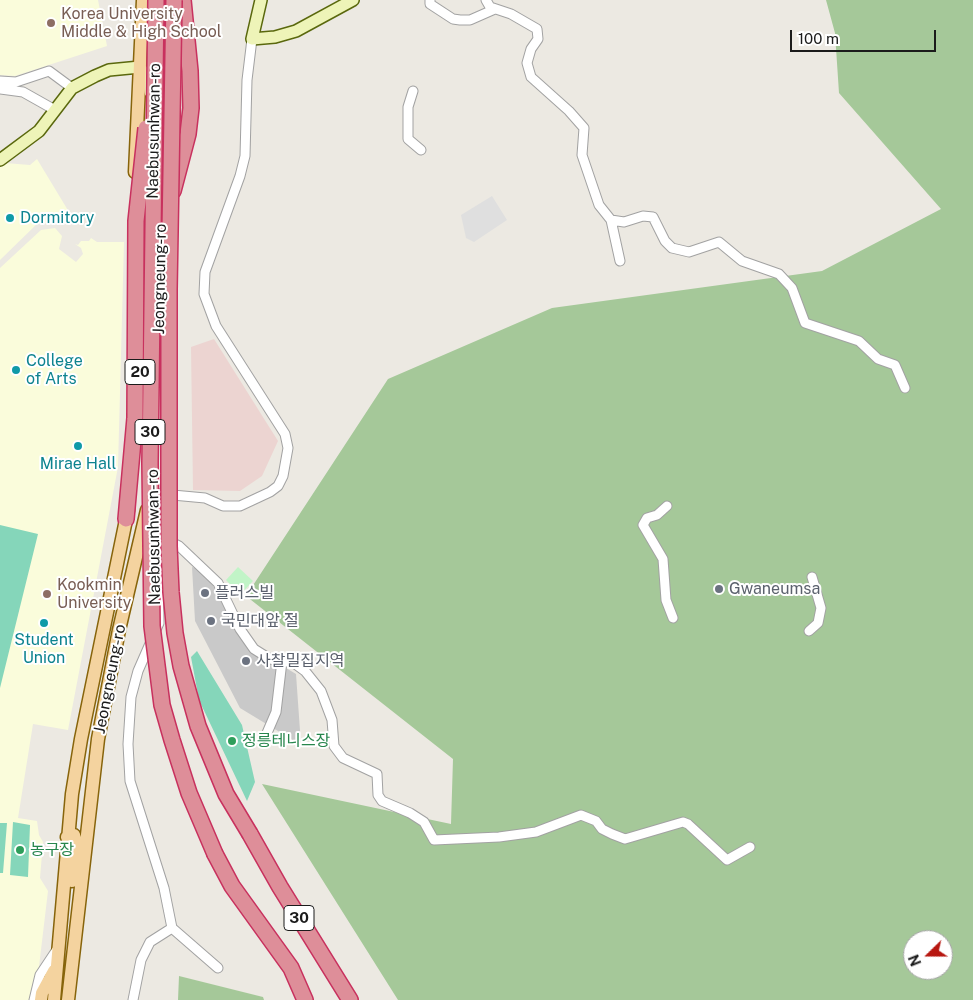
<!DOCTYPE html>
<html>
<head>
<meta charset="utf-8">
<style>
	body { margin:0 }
	#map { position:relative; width:973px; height:1000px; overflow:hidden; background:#ece9e2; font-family:"Public Sans",sans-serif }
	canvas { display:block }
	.north { position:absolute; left:903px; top:930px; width:50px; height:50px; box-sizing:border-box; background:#fff; border:1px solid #a4a4a4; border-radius:50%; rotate:248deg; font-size:14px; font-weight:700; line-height:20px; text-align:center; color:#1b1b1b }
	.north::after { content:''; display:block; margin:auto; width:18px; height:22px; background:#b71710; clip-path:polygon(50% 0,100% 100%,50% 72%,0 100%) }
	.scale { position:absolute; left:790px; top:30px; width:146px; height:22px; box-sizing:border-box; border:2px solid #1b1b1b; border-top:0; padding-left:6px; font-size:15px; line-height:18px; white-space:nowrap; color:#1b1b1b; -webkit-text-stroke:4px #fff; paint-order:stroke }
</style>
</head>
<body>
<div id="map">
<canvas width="973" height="1000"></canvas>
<div class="north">N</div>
<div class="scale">100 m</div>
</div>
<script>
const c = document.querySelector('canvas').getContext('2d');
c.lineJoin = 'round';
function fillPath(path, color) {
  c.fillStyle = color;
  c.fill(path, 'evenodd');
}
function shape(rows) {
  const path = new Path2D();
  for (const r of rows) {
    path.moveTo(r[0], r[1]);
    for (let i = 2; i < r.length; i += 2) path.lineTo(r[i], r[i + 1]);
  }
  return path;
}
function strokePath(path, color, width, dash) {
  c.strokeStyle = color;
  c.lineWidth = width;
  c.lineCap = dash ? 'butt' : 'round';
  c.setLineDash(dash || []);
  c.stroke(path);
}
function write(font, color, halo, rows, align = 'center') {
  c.font = font + ' "Public Sans","Noto Sans KR",sans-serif';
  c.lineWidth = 4;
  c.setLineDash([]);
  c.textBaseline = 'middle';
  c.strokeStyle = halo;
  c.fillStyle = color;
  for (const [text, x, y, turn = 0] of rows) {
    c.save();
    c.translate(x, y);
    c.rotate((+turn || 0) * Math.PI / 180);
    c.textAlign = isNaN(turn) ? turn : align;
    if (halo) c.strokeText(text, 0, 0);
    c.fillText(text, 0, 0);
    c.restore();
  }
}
fillPath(shape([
	[214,339,278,441,262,476,240,491,193,490,191,347]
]), '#ecd4d1');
fillPath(shape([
	[0,0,98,0,107,46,15,76,0,75],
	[37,159,69,212,47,224,40,221,0,260,0,167,5,163,30,165],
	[55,228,62,236,59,249,76,262,83,254,81,248,75,244,78,245,81,241,89,241,91,238,97,242,124,242,118,467,68,730,33,724,18,818,37,821,39,835,43,842,40,878,48,891,35,1000,0,1000,0,268,41,230]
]), '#fafcdb');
fillPath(shape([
	[192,567,203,570,254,649,296,674,301,745,240,708,195,621]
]), '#c9c9c9');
fillPath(shape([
	[826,0,973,0,973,1000,398,1000,262,784,451,824,453,759,246,596,388,379,552,308,822,271,941,209,839,93,835,33],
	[913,940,943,940,943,970,913,970],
	[179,976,263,997,264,1000,178,1000]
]), '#a5c899');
fillPath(shape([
	[238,567,253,581,240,595,226,580]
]), '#c1f4c7');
fillPath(shape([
	[0,525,38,534,0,688],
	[197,651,242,725,255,782,247,801,199,700,191,657],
	[13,822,30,825,28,877,10,875],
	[0,823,7,823,3,873,0,873]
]), '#85d6ba');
fillPath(shape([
	[492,196,507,220,474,242,466,238,461,215]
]), '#dfdfdf');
const street = shape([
	[430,0,430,4,453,19,460,20,470,20,495,9],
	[486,0,490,7,511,14,537,29,538,39,531,49,527,63,531,77,569,111,584,128,582,155,599,205,611,220,624,222,643,216,653,217,665,241,672,248,689,252,719,242,742,261,779,274,792,288,805,323,859,341,878,359,895,365,905,388],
	[0,81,16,82,49,71,72,88],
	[0,89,23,92,55,110],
	[413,91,408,107,408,139,421,150],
	[611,220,620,261],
	[151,498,151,493,205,498,223,506,240,506,270,492,278,486,283,476,288,448,285,434,216,326,204,294,205,272,240,176,245,156,247,80,252,39],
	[667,506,657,515,647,518,643,525,663,559,666,600,673,618],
	[157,535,179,546,218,583,240,629,254,649,270,659,294,663,305,671,321,691,332,720,334,746,343,758,377,774,378,795,382,801,410,813,424,822,434,840,499,837,536,832,581,815,596,821,602,829,612,834,625,839,683,822,688,824,727,860,750,847],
	[158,563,159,623,138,671,131,697,128,744,130,781,164,888,172,928,218,968],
	[809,631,818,623,821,608,812,577],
	[267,733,276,712,282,661],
	[34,1000,40,975,58,948],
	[133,1000,141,960,150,942,172,928]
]);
const secondary = shape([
	[261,0,252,39,275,37,296,31,353,0],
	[0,160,39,131,72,88,95,76,109,70,140,67,149,81,150,92]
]);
const primary = shape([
	[135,172,143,0],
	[160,230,166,0],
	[67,837,74,835,76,843,72,881],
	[41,1000,42,993,54,971],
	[54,1000,72,794,81,739,128,510],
	[68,1000,98,739,119,630,147,510]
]);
const highway = shape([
	[173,191,188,134,191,108,190,71,183,0],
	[158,354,163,288],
	[126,519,135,418],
	[250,834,280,887,350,1000],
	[215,854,232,886,291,968,305,1000]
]);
strokePath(street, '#a2a2a2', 11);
strokePath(secondary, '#5a680d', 14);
strokePath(primary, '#87640b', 15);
strokePath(highway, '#c8315e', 18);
strokePath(street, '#fff', 9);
strokePath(secondary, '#eef4b8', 11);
strokePath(primary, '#f4d39f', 12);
strokePath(highway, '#de8e99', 15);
const highwayBridge = shape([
	[156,0,150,463,152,626,162,705,172,740,189,793,215,854],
	[174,0,169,289,169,546,171,592,175,633,181,666,198,726,226,794,250,834],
	[135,418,136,221,146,128]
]);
strokePath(highwayBridge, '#c8315e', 18, []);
strokePath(highwayBridge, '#de8e99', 15);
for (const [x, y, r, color] of [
	[51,23,5,"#8d6e63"],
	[10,218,5,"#0f9aa8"],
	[16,370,5,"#0f9aa8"],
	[78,446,5,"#0f9aa8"],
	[719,589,5,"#6b7280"],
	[205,593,5,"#6b7280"],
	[47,594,5,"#8d6e63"],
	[211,621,5,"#6b7280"],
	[44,623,5,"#0f9aa8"],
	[246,661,5,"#6b7280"],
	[232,741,5,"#2e9e5b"],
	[20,850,5,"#2e9e5b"]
]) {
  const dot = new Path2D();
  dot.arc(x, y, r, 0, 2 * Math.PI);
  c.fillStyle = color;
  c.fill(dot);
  strokePath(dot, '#fff', 2);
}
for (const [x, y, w] of [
	[140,372,30],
	[150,432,30],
	[299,918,30]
]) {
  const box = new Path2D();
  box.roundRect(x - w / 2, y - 12.5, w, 25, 4);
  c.fillStyle = '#fff';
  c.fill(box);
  strokePath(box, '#1b1b1b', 1);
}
write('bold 15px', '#1b1b1b', null, [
	["20",140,372],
	["30",150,432],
	["30",299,918]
]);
write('16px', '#785e54', '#fff', [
	["Korea University",61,14],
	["Middle & High School",61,32],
	["Kookmin",57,585],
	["University",57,603]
], 'left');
write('16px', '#1b1b1b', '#fff', [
	["Naebusunhwan-ro",154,131,-89],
	["Jeongneung-ro",160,279,-89],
	["Naebusunhwan-ro",154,537,-91],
	["Jeongneung-ro",110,679,-79]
]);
write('16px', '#0d838f', '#fff', [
	["Dormitory",20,218],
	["College",26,361],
	["of Arts",26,379],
	["Mirae Hall",78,464,"center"],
	["Student",44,640,"center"],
	["Union",44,658,"center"]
], 'left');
write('16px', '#5b616d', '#fff', [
	["Gwaneumsa",729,589],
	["플러스빌",215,593],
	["국민대앞 절",221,621],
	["사찰밀집지역",256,661]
], 'left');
write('16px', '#27864d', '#fff', [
	["정릉테니스장",242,741],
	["농구장",30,850]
], 'left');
</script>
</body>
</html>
